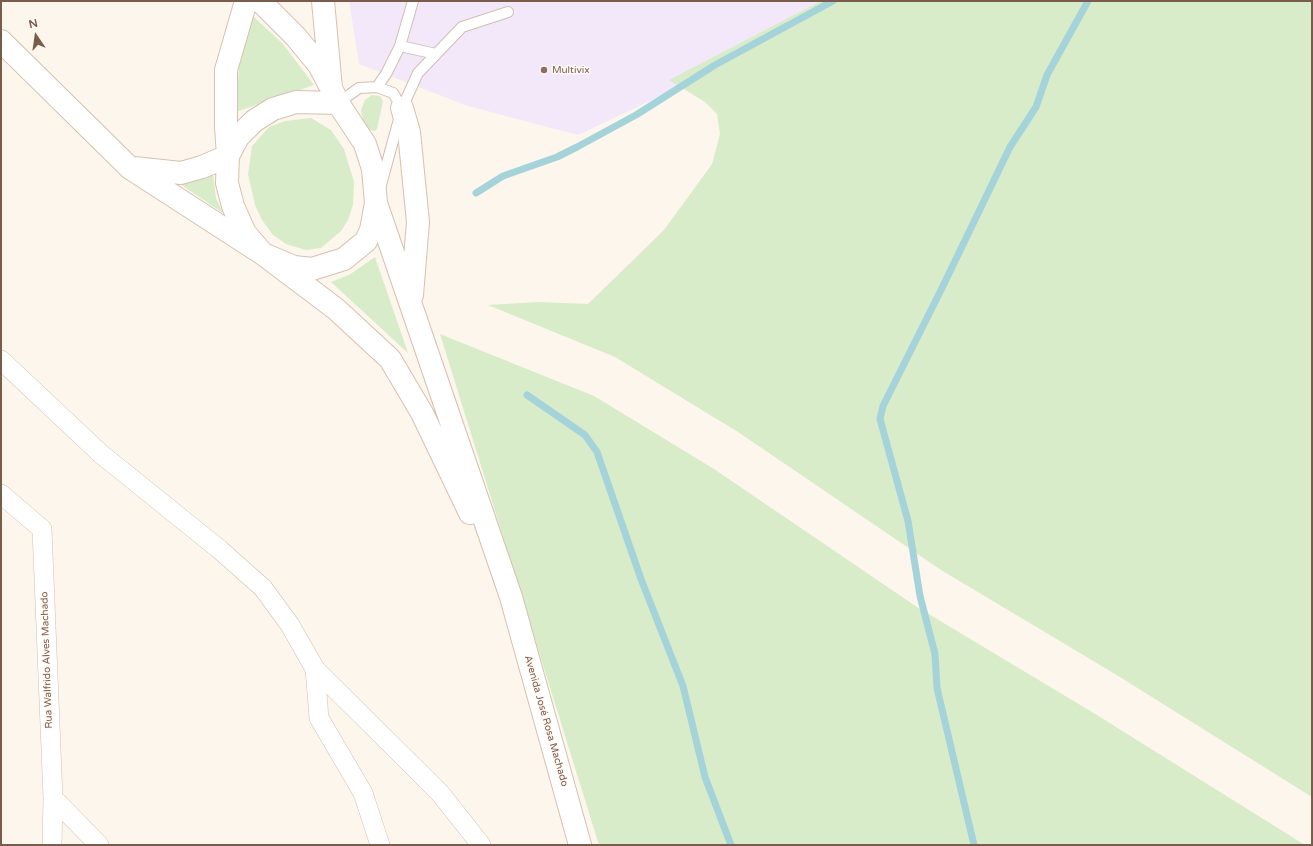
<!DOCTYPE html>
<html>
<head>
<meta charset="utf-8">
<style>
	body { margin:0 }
	#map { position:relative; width:1313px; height:846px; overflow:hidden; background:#fdf6ec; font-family:"Varela Round",sans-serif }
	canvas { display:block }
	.frame { position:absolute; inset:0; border:2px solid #7a5c4d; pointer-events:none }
	.north { position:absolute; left:16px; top:16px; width:40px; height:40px; -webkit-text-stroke:3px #fffaf3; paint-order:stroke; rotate:347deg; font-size:11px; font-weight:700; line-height:16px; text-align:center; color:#7a5c4d }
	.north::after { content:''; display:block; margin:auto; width:14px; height:18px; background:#7a5c4d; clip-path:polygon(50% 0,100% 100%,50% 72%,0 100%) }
</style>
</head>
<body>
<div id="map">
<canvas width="1313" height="846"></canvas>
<div class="frame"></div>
<div class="north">N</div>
</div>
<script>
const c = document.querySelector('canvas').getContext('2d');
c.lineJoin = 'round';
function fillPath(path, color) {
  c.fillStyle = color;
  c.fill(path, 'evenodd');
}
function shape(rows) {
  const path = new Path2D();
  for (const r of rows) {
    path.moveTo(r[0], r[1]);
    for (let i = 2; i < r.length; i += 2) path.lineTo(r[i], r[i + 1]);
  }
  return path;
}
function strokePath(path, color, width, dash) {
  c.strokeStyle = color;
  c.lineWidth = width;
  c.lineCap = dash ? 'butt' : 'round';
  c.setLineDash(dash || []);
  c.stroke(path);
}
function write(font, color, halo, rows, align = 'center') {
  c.font = font + ' "Varela Round",sans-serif';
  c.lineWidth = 3;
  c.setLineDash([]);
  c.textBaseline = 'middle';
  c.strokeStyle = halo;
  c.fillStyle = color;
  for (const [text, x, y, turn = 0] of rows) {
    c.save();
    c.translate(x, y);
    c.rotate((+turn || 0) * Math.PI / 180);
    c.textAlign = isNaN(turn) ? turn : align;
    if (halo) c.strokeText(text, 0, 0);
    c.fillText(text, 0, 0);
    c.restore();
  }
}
fillPath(shape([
	[349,1,861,1,578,135,468,106,359,64]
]), '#f3e8fa');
fillPath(shape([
	[821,1,1312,1,1312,797,1115,674,941,570,738,432,615,357,488,305,538,302,588,304,664,230,712,164,720,134,717,114,705,102,669,80],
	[253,16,283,44,314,85,236,112,239,67],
	[372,95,380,96,383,101,377,129,374,131,368,129,363,123,361,110,365,100],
	[311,118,331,130,344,149,354,182,353,205,348,220,341,231,321,248,306,250,286,244,273,235,262,220,255,205,248,174,252,146,269,127,285,121],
	[213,174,216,198,223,213,177,182],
	[375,257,408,353,331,282,349,275],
	[440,334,594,396,714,469,917,607,1092,712,1305,845,599,845]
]), '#d8ecc9');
strokePath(shape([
	[476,193,503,176,557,157,577,147,636,115,715,65,833,1],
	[527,395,585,435,597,452,641,579,683,686,705,777,731,845],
	[974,845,937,688,935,654,920,596,908,521,880,419,883,406,942,288,1010,147,1036,107,1047,75,1088,1]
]), '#a5d3da', 7);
const lane = shape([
	[400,46,436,54],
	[377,87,386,74,400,46,413,1],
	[338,103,359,88,377,87,393,93,402,108],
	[381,185,402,108,418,73,462,27,508,12]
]);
const street = shape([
	[1,360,101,454,219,549,263,588,290,625,315,669,440,793,481,845],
	[1,494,42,529,53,798,52,845],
	[315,669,319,718,363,793,380,845],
	[53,798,99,845]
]);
const secondary = shape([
	[246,1,226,70,226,127,228,156,227,183,233,206,245,233,263,254,336,309,390,359,422,413,470,513],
	[260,1,296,37,319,65,329,84],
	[323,1,331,88,338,103,365,144,373,169,376,203,511,597,580,845],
	[1,41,130,168,263,254,294,267,312,269,344,259,366,241,371,230,376,203],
	[402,108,409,132,418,222,412,295],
	[134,168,181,173,202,167,228,156,238,137,254,121,273,109,296,102,338,103]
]);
strokePath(lane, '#d1beb0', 12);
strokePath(street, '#d1beb0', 20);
strokePath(secondary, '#d6c0b0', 24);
strokePath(lane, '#fff', 10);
strokePath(street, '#fff', 19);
strokePath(secondary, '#fff', 22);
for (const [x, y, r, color] of [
	[544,70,4,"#8d6e63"]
]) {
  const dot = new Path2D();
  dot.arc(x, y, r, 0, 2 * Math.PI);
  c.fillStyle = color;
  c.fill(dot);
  strokePath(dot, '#fffaf3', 1.5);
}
write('10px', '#785e54', '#fffaf3', [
	["Multivix",552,70]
], 'left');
write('10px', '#7a5c4d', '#fffaf3', [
	["Rua Walfrido Alves Machado",47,660,-92],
	["Avenida José Rosa Machado",546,721,74]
]);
</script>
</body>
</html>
